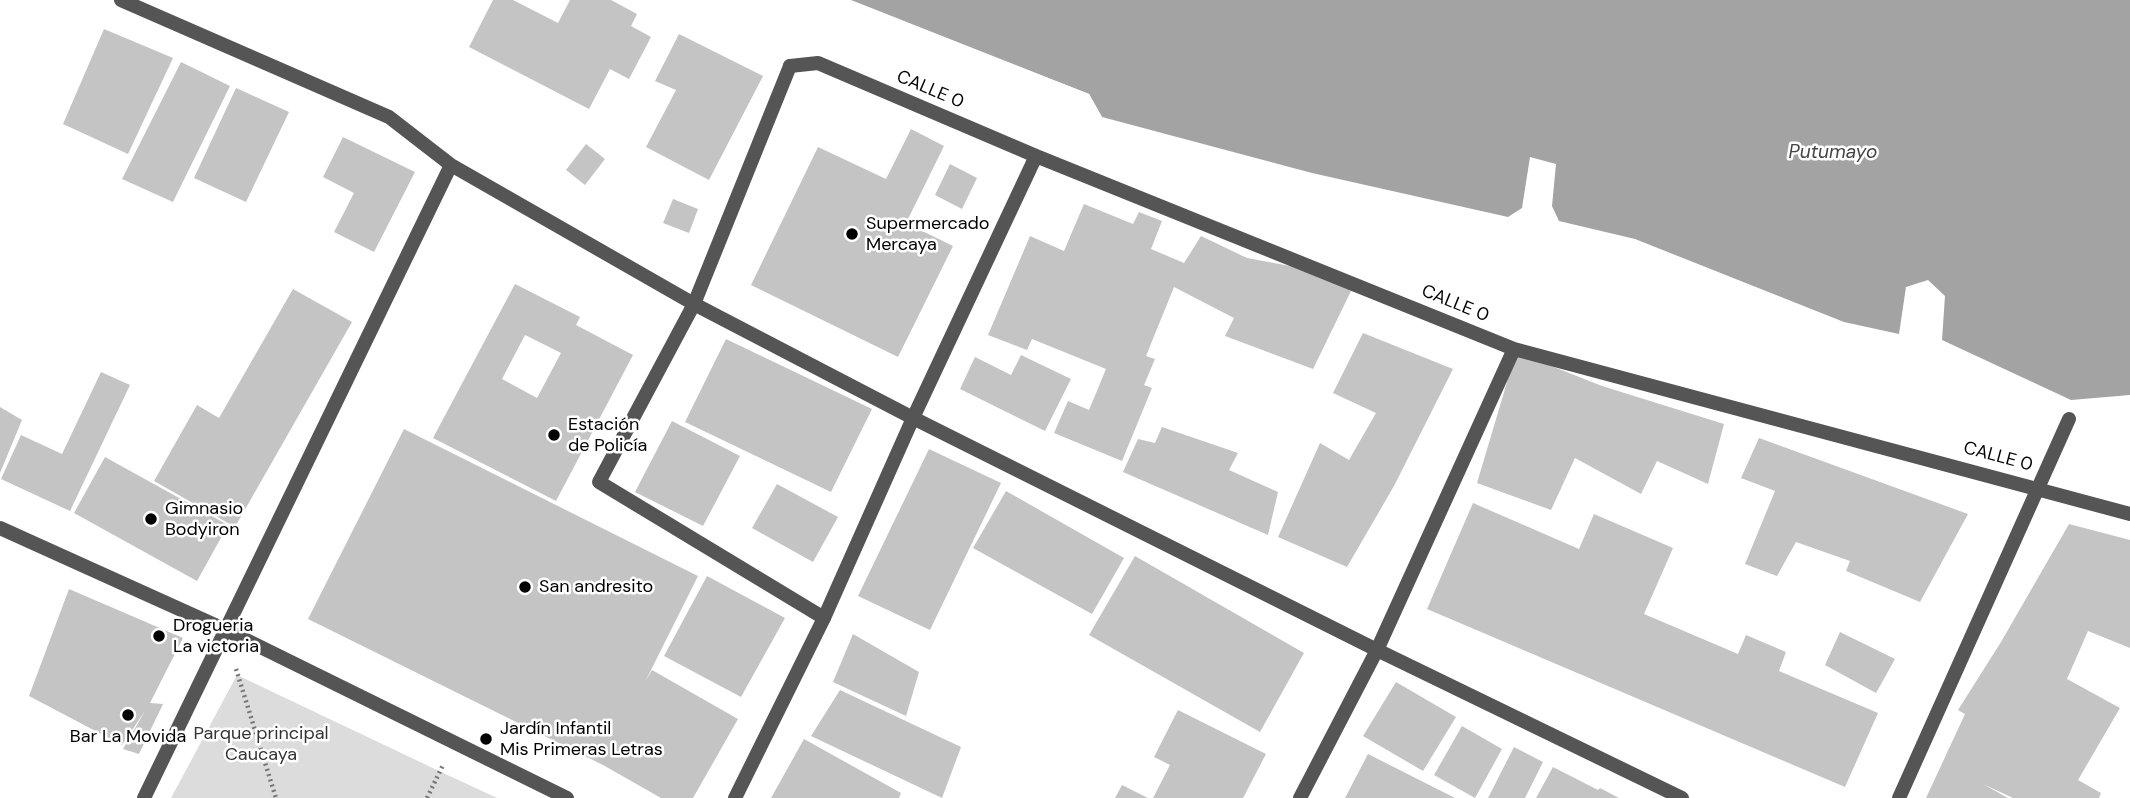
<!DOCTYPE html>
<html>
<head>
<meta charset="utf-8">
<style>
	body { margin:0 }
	canvas { display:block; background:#fff }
</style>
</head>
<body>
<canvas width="2130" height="798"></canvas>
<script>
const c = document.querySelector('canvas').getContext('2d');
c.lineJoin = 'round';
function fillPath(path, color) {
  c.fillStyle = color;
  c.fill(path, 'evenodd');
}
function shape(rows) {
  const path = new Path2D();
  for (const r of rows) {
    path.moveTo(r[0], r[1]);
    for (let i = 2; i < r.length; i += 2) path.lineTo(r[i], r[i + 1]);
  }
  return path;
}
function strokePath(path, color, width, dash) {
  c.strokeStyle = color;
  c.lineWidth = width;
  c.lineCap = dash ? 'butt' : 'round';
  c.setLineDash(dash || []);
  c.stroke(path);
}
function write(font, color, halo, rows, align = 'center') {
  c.font = font + ' "DM Sans",sans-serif';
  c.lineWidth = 5;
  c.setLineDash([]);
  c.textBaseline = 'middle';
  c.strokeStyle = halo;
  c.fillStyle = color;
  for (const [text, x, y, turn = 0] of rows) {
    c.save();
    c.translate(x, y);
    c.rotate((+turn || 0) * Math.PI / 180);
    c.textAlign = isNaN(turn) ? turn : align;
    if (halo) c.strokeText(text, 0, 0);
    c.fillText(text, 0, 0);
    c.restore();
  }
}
fillPath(shape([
	[237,675,439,771,497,798,171,798]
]), '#dcdcdc');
fillPath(shape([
	[851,0,2130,0,2130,395,2071,400,1942,340,1945,296,1928,280,1906,287,1899,334,1844,322,1635,239,1559,221,1552,206,1556,164,1530,157,1522,208,1508,217,1312,173,1102,117,1089,94]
]), '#a3a3a3');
fillPath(shape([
	[848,0,1089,94,1102,117,1098,119,1087,97]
]), '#fff');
fillPath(shape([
	[493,0,513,0,558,23,570,0,611,0,637,14,631,26,651,37,629,79,610,69,589,109,469,47],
	[104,29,173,58,128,154,63,124],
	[679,34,763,76,709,180,646,147,676,90,655,81],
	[181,62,230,86,173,202,122,179],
	[236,88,289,112,246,202,194,178],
	[911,129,944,146,906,223,953,246,898,357,751,285,818,147,886,179],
	[343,137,415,172,374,252,334,232,354,193,323,177],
	[586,144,605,159,585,185,566,170],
	[950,164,977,178,962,209,935,195],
	[673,199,698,209,689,233,663,223],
	[1084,204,1133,224,1139,212,1162,221,1151,249,1184,263,1201,236,1247,258,1290,266,1353,287,1313,369,1225,336,1234,318,1174,287,1146,356,1155,359,1144,385,1152,388,1122,461,1054,433,1068,401,1089,410,1106,369,1032,339,1027,350,988,335,1030,236,1064,251],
	[515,284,580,317,576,325,633,355,556,501,433,438],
	[525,335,561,353,537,398,502,379],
	[293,289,352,322,235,527,154,481,197,405,219,418],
	[1363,333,1453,369,1394,486,1347,567,1278,537,1320,443,1349,460,1376,413,1333,393],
	[726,339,872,409,831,492,685,422],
	[1516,352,1602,386,1724,424,1708,484,1657,461,1641,494,1575,458,1551,510,1477,483],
	[1021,355,1071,379,1045,431,960,389,975,357,1011,375],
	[101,372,130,385,70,511,1,479,21,435,62,454],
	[0,407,22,420,0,473],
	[672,421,740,456,703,526,635,492],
	[1162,427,1238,453,1229,470,1278,492,1268,535,1123,472,1138,439,1155,443],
	[404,429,698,576,645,682,652,670,738,719,693,798,661,798,603,765,308,619],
	[1759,438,1968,514,1920,602,1846,571,1850,561,1796,542,1777,576,1745,564,1775,491,1741,478],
	[929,449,1001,483,930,630,858,596],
	[105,457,228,525,197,581,74,513],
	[777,484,838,517,813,562,752,528],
	[1006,491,1124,558,1092,614,973,548],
	[1473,503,1579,549,1594,514,1673,548,1644,614,1738,654,1746,635,1786,652,1779,671,1878,713,1845,787,1427,609],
	[2069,524,2130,540,2130,648,2088,631,2067,679,2120,708,2078,780,2101,793,2099,798,2013,798,1983,784,2008,798,1926,798,1965,714,1958,710,2001,642],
	[1135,556,1304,653,1260,732,1089,635],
	[707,576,785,618,741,697,664,656],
	[69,589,183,638,150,703,163,704,139,754,123,749,145,711,122,745,29,696],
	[1840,632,1895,659,1876,693,1825,665],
	[853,634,919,672,906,716,833,682],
	[1396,682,1456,717,1423,771,1363,736],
	[840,690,961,747,942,798,811,736],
	[1178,710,1266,754,1243,798,1153,798,1170,765,1154,757],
	[1462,726,1502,749,1475,798,1434,775],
	[804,739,901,793,899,798,771,798],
	[1514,747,1543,762,1525,798,1488,798],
	[1368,754,1455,798,1345,798],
	[1553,767,1598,790,1600,788,1619,798,1536,798],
	[1122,785,1148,798,1115,798]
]), '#c4c4c4');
strokePath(shape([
	[236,669,276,798],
	[427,798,443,765]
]), '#777', 4.5, [2, 3.5]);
strokePath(shape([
	[790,66,694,304,599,482,824,618]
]), '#555', 14);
strokePath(shape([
	[121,0,389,117,451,165,694,304,913,418,1377,650,1682,798],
	[790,66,818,63,1036,156,1514,349,2130,514],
	[0,528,228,631,567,798],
	[144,798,451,165],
	[735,798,824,618,913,418,1036,156],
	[1300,798,1377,650,1514,349],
	[1899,798,2069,419]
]), '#555', 14);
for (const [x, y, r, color] of [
	[852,234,7,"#000"],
	[554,435,7,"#000"],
	[151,519,7,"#000"],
	[525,587,7,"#000"],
	[159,636,7,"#000"],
	[128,715,7,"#000"],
	[486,739,7,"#000"]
]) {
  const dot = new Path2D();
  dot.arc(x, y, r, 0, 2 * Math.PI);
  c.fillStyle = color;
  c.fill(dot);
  strokePath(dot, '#fff', 2.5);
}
write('18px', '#000', '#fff', [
	["CALLE 0",930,90,23],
	["CALLE 0",1455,304,22],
	["CALLE 0",1998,457,15]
]);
write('18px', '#000', '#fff', [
	["Supermercado",866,224],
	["Mercaya",866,245],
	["Estación",568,425],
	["de Policía",568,446],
	["Gimnasio",165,509],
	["Bodyiron",165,530],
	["San andresito",539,587],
	["Drogueria",173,626],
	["La victoria",173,647],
	["Jardín Infantil",500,729],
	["Mis Primeras Letras",500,750],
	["Bar La Movida",128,737,"center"]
], 'left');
write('18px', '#333', '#fff', [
	["Parque principal",261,734],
	["Caucaya",261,755]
]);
write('italic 19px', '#444', '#fff', [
	["Putumayo",1833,153]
]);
</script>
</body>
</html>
